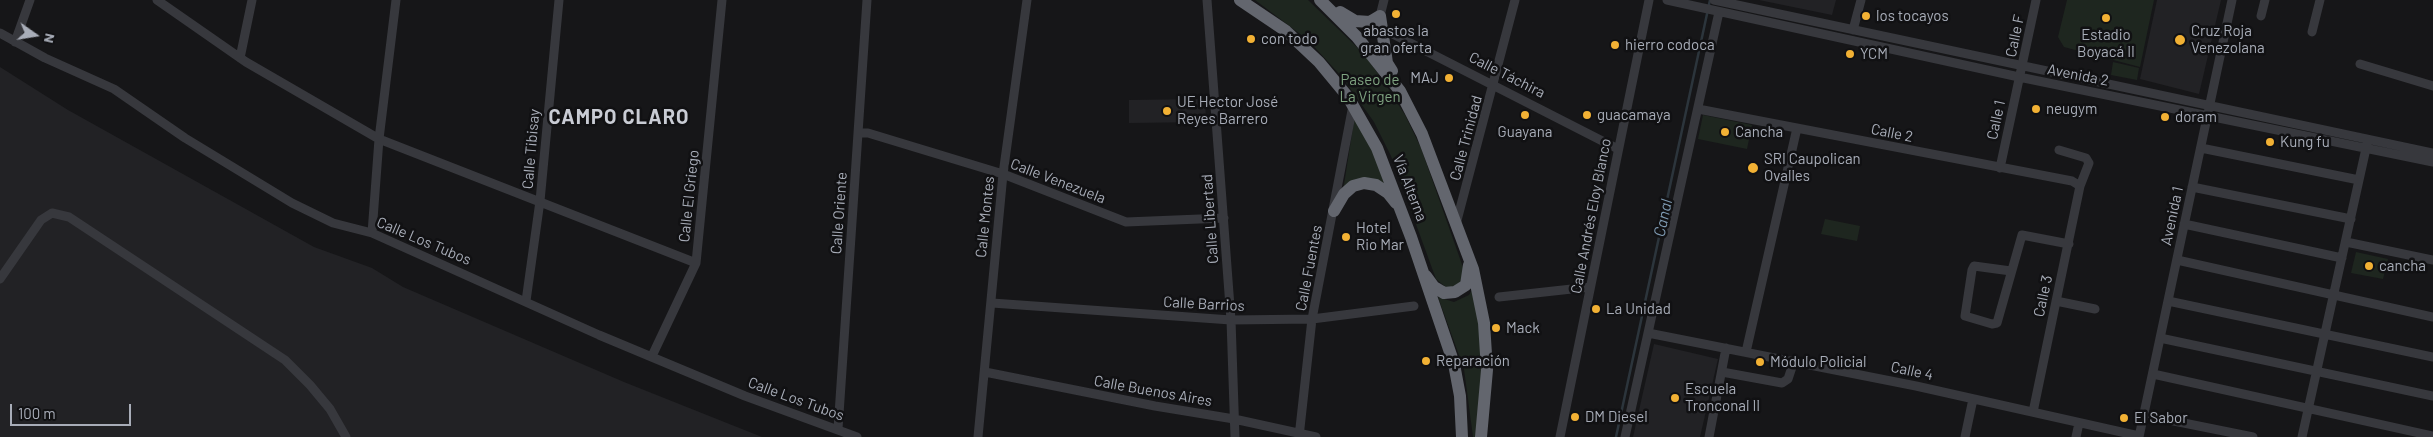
<!DOCTYPE html>
<html>
<head>
<meta charset="utf-8">
<style>
	body { margin:0 }
	#map { position:relative; width:2433px; height:437px; overflow:hidden; background:#161618; font-family:Barlow,sans-serif }
	canvas { display:block }
	.north { position:absolute; left:10px; top:10px; width:50px; height:50px; -webkit-text-stroke:4px #111113; paint-order:stroke; rotate:103deg; font-size:14px; font-weight:700; line-height:20px; text-align:center; color:#a8adb8 }
	.north::after { content:''; display:block; margin:auto; width:18px; height:22px; background:#a8adb8; clip-path:polygon(50% 0,100% 100%,50% 72%,0 100%) }
	.scale { position:absolute; left:10px; top:404px; width:121px; height:22px; box-sizing:border-box; border:2px solid #a8adb8; border-top:0; padding-left:6px; font-size:15px; line-height:18px; white-space:nowrap; color:#a8adb8; -webkit-text-stroke:4px #111113; paint-order:stroke }
</style>
</head>
<body>
<div id="map">
<canvas width="2433" height="437"></canvas>
<div class="north">N</div>
<div class="scale">100 m</div>
</div>
<script>
const c = document.querySelector('canvas').getContext('2d');
c.lineJoin = 'round';
function fillPath(path, color) {
  c.fillStyle = color;
  c.fill(path, 'evenodd');
}
function shape(rows) {
  const path = new Path2D();
  for (const r of rows) {
    path.moveTo(r[0], r[1]);
    for (let i = 2; i < r.length; i += 2) path.lineTo(r[i], r[i + 1]);
  }
  return path;
}
function strokePath(path, color, width, dash) {
  c.strokeStyle = color;
  c.lineWidth = width;
  c.lineCap = dash ? 'butt' : 'round';
  c.setLineDash(dash || []);
  c.stroke(path);
}
function write(font, color, halo, rows, align = 'center') {
  c.font = font + ' Barlow,sans-serif';
  c.lineWidth = 5;
  c.setLineDash([]);
  c.textBaseline = 'middle';
  c.strokeStyle = halo;
  c.fillStyle = color;
  for (const [text, x, y, turn = 0] of rows) {
    c.save();
    c.translate(x, y);
    c.rotate((+turn || 0) * Math.PI / 180);
    c.textAlign = isNaN(turn) ? turn : align;
    if (halo) c.strokeText(text, 0, 0);
    c.fillText(text, 0, 0);
    c.restore();
  }
}
fillPath(shape([
	[1759,0,1836,0,1832,15],
	[2157,0,2221,0,2199,94,2140,79],
	[0,67,68,110,314,247,372,268,403,287,624,382,762,437,0,437],
	[1205,99,1206,122,1129,123,1129,100],
	[1654,344,1718,359,1700,437,1633,437]
]), '#222225');
fillPath(shape([
	[1255,0,1308,0,1363,53,1382,79,1405,115,1421,148,1465,273,1460,285,1447,288,1436,279,1391,156,1374,122,1342,77,1308,40],
	[2067,0,2154,0,2140,67,2064,47,2058,37],
	[2113,62,2139,68,2137,80,2111,75],
	[1355,115,1371,146,1386,184,1343,191],
	[1703,115,1752,125,1747,149,1698,139],
	[1825,219,1860,226,1857,241,1821,234],
	[2356,252,2388,259,2383,279,2351,273],
	[1473,288,1483,354,1479,437,1473,437,1464,369,1438,297,1454,302,1469,295]
]), '#1e261f');
strokePath(shape([
	[1616,437,1710,0]
]), '#2c353c', 2.5);
strokePath(shape([
	[157,0,246,62,379,139,696,263],
	[1207,0,1231,320,1235,437],
	[1667,0,2019,77,2433,162],
	[1714,0,2433,153],
	[1380,16,1384,0],
	[2261,16,2265,0],
	[1381,28,1618,149],
	[1853,30,1861,0],
	[2312,32,2320,0],
	[0,33,45,58,114,89,185,138,292,203,333,223,372,233,599,335,745,396,857,437],
	[15,42,30,0],
	[240,58,252,0],
	[2360,64,2433,86],
	[1698,109,2072,181,2080,186],
	[858,133,868,133,1003,174,1126,222,1224,218],
	[2201,148,2359,180],
	[2000,168,2036,0],
	[2192,187,2351,219],
	[1456,224,1515,0],
	[2184,224,2342,258],
	[372,233,379,139,396,0],
	[2346,242,2433,260],
	[2177,260,2433,317],
	[2011,271,1974,266,1972,270,1965,316,1992,324,1997,323,2022,235,2069,244],
	[0,279,41,220,52,213,69,217,285,360,310,385,330,409,346,437],
	[1499,297,1590,287],
	[526,301,540,201,559,0],
	[2056,301,2095,309],
	[2168,301,2433,357],
	[992,303,1231,320,1312,319,1414,306],
	[1648,333,1916,386,2139,436],
	[2160,338,2433,396],
	[1746,352,1797,128],
	[652,356,696,263,722,0],
	[985,372,1155,406,1234,419,1316,437],
	[1722,372,1782,383,1788,379,1794,361],
	[2153,374,2433,436],
	[2033,412,2080,186,2089,163,2086,158,2059,150],
	[2144,415,2253,437],
	[838,429,867,0],
	[978,437,1003,174,1027,0],
	[1299,437,1312,319,1353,105],
	[1560,437,1649,0],
	[1625,437,1719,12],
	[1709,437,1726,348],
	[1965,437,1973,399],
	[2076,437,2079,423],
	[2139,437,2232,0],
	[2302,437,2367,144]
]), '#37383d', 9);
strokePath(shape([
	[1240,0,1286,31,1319,62,1348,97,1377,148,1411,237,1454,364,1460,396,1462,437],
	[1320,0,1357,37,1400,91,1422,134,1473,269,1484,323,1487,370,1481,437],
	[1340,12,1355,21,1370,22,1380,16,1387,63,1392,71],
	[1334,211,1344,194,1353,186,1364,183,1376,185,1388,193,1396,203],
	[1426,276,1434,287,1444,293,1455,292,1466,285,1469,265]
]), '#63666e', 12);
for (const [x, y, r, color] of [
	[1396,14,5,"#f2b134"],
	[1866,16,5,"#f2b134"],
	[2106,18,5,"#f2b134"],
	[1251,39,5,"#f2b134"],
	[2180,40,6,"#f2b134"],
	[1615,45,5,"#f2b134"],
	[1850,54,5,"#f2b134"],
	[1449,78,5,"#f2b134"],
	[2036,109,5,"#f2b134"],
	[1167,111,5,"#f2b134"],
	[1525,115,5,"#f2b134"],
	[1587,115,5,"#f2b134"],
	[2165,117,5,"#f2b134"],
	[1725,132,5,"#f2b134"],
	[2270,142,5,"#f2b134"],
	[1753,168,6,"#f2b134"],
	[1346,237,5,"#f2b134"],
	[2369,266,5,"#f2b134"],
	[1596,309,5,"#f2b134"],
	[1496,328,5,"#f2b134"],
	[1426,361,5,"#f2b134"],
	[1760,362,5,"#f2b134"],
	[1675,398,5,"#f2b134"],
	[1575,417,5,"#f2b134"],
	[2124,418,5,"#f2b134"]
]) {
  const dot = new Path2D();
  dot.arc(x, y, r, 0, 2 * Math.PI);
  c.fillStyle = color;
  c.fill(dot);
  strokePath(dot, '#111113', 2);
}
write('15px', '#a8adb8', '#111113', [
	["los tocayos",1876,16],
	["abastos la",1396,31,"center"],
	["gran oferta",1396,48,"center"],
	["Cruz Roja",2191,31],
	["Venezolana",2191,48],
	["Estadio",2106,35,"center"],
	["Boyacá II",2106,52,"center"],
	["con todo",1261,39],
	["hierro codoca",1625,45],
	["YCM",1860,54],
	["MAJ",1439,78,"right"],
	["UE Hector José",1177,102],
	["Reyes Barrero",1177,119],
	["neugym",2046,109],
	["guacamaya",1597,115],
	["doram",2175,117],
	["Guayana",1525,132,"center"],
	["Cancha",1735,132],
	["Kung fu",2280,142],
	["SRI Caupolican",1764,159],
	["Ovalles",1764,176],
	["Hotel",1356,228],
	["Rio Mar",1356,245],
	["cancha",2379,266],
	["La Unidad",1606,309],
	["Mack",1506,328],
	["Reparación",1436,361],
	["Módulo Policial",1770,362],
	["Escuela",1685,389],
	["Tronconal II",1685,406],
	["DM Diesel",1585,417],
	["El Sabor",2134,418]
], 'left');
write('15px', '#a8adb8', '#111113', [
	["Calle F",2015,36,-78],
	["Calle Táchira",1507,75,27],
	["Avenida 2",2078,75,11],
	["Calle 1",1996,120,-78],
	["Calle 2",1892,133,11],
	["Calle Trinidad",1466,138,-75],
	["Calle Tibisay",531,149,-85],
	["Calle Venezuela",1058,181,21],
	["Vía Alterna",1410,188,69],
	["Calle El Griego",689,196,-84],
	["Calle Oriente",839,213,-86],
	["Calle Andrés Eloy Blanco",1591,216,-79],
	["Avenida 1",2172,216,-78],
	["Calle Montes",985,217,-84],
	["Calle Libertad",1210,219,-94],
	["Calle Los Tubos",424,241,23],
	["Calle Fuentes",1309,268,-79],
	["Calle 3",2043,296,-78],
	["Calle Barrios",1204,304,3],
	["Calle 4",1912,371,12],
	["Calle Buenos Aires",1153,391,10],
	["Calle Los Tubos",796,399,20]
]);
write('15px', '#7fa381', '#111113', [
	["Paseo de",1370,80],
	["La Virgen",1370,97]
]);
write('italic 16px', '#7f9bb3', '#111113', [
	["Canal",1663,218,-78]
]);
c.letterSpacing = '1px';
write('bold 20px', '#c9ccd4', '#111113', [
	["CAMPO CLARO",619,117]
]);
c.letterSpacing = '0px';
</script>
</body>
</html>
